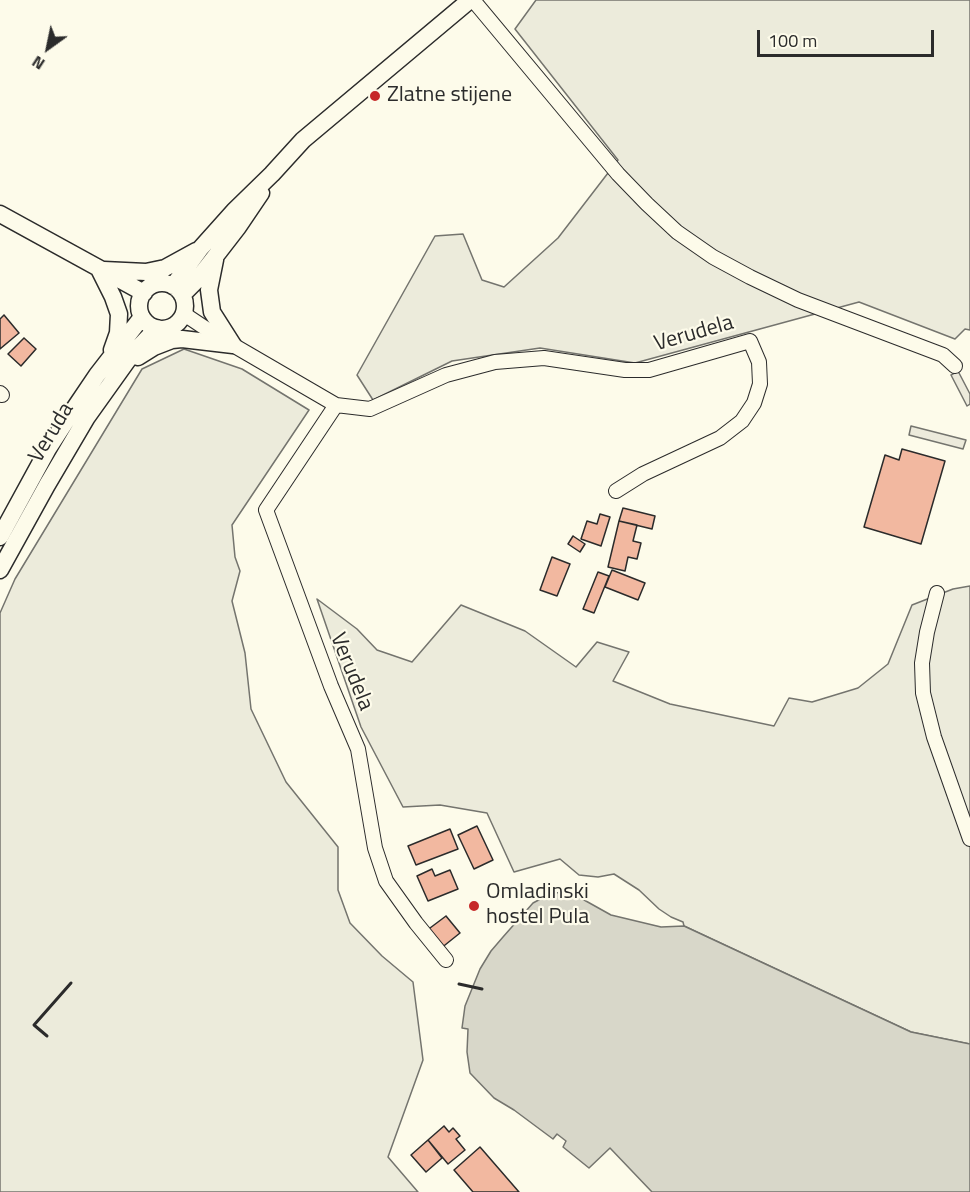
<!DOCTYPE html>
<html>
<head>
<meta charset="utf-8">
<style>
	body { margin:0 }
	#map { position:relative; width:970px; height:1192px; overflow:hidden; background:#fdfbea; font-family:"Titillium Web",sans-serif }
	canvas { display:block }
	.north { position:absolute; left:18px; top:18px; width:60px; height:60px; -webkit-text-stroke:4px #fdfbea; paint-order:stroke; rotate:213deg; font-size:16px; font-weight:700; line-height:24px; text-align:center; color:#2b2b2b }
	.north::after { content:''; display:block; margin:auto; width:21px; height:27px; background:#2b2b2b; clip-path:polygon(50% 0,100% 100%,50% 72%,0 100%) }
	.scale { position:absolute; left:757px; top:30px; width:177px; height:27px; box-sizing:border-box; border:3px solid #2b2b2b; border-top:0; padding-left:8px; font-size:18px; line-height:21px; white-space:nowrap; color:#2b2b2b; -webkit-text-stroke:4px #fdfbea; paint-order:stroke }
</style>
</head>
<body>
<div id="map">
<canvas width="970" height="1192"></canvas>
<div class="north">N</div>
<div class="scale">100 m</div>
</div>
<script>
const c = document.querySelector('canvas').getContext('2d');
c.lineJoin = 'round';
function fillPath(path, color) {
  c.fillStyle = color;
  c.fill(path, 'evenodd');
}
function shape(rows) {
  const path = new Path2D();
  for (const r of rows) {
    if (r.length === 3) {
      path.moveTo(r[0] + r[2], r[1]);
      path.arc(r[0], r[1], r[2], 0, 2 * Math.PI);
      continue;
    }
    path.moveTo(r[0], r[1]);
    for (let i = 2; i < r.length; i += 2) path.lineTo(r[i], r[i + 1]);
  }
  return path;
}
function strokePath(path, color, width, dash) {
  c.strokeStyle = color;
  c.lineWidth = width;
  c.lineCap = dash ? 'butt' : 'round';
  c.setLineDash(dash || []);
  c.stroke(path);
}
function write(font, color, halo, rows, align = 'center') {
  c.font = font + ' "Titillium Web",sans-serif';
  c.lineWidth = 4.5;
  c.setLineDash([]);
  c.textBaseline = 'middle';
  c.strokeStyle = halo;
  c.fillStyle = color;
  for (const [text, x, y, turn = 0] of rows) {
    c.save();
    c.translate(x, y);
    c.rotate((+turn || 0) * Math.PI / 180);
    c.textAlign = isNaN(turn) ? turn : align;
    if (halo) c.strokeText(text, 0, 0);
    c.fillText(text, 0, 0);
    c.restore();
  }
}
const green = shape([
	[536,0,970,0,970,330,965,329,955,339,859,302,635,363,540,348,452,361,373,400,357,375,435,236,463,234,482,280,504,287,558,238,618,160,515,29,536,0],
	[184,349,242,369,309,410,232,525,235,557,240,571,232,601,245,653,251,709,286,782,338,847,338,890,350,923,382,956,413,982,423,1060,388,1157,418,1192,0,1192,0,613,15,579,142,369,184,349],
	[970,586,970,1044,911,1032,684,926,683,922,671,917,659,909,639,890,614,874,598,877,579,875,560,859,514,872,487,813,440,805,403,807,361,727,317,599,357,629,377,650,412,662,461,605,525,631,576,667,597,642,629,652,613,681,670,704,774,726,789,698,812,702,858,688,888,664,912,605,953,589,970,586]
]);
fillPath(green, '#ecebdb');
strokePath(green, '#74746e', 1.5);
const parking = shape([
	[958,371,970,394,970,404,967,406,951,375,958,371],
	[911,426,966,440,963,449,909,435,911,426]
]);
fillPath(parking, '#eceadb');
strokePath(parking, '#74746e', 1.5);
const water = shape([
	[568,891,611,915,661,927,684,926,911,1032,970,1044,970,1192,652,1192,610,1148,589,1168,563,1147,566,1141,557,1134,553,1139,514,1110,494,1098,470,1073,467,1052,468,1029,462,1028,465,1006,480,969,491,951,503,937,533,903,550,894,568,891]
]);
fillPath(water, '#d8d7c9');
strokePath(water, '#74746e', 1.5);
const building = shape([
	[4,315,19,333,0,349,0,319,4,315],
	[24,338,36,349,21,366,8,354,24,338],
	[902,449,945,461,921,544,864,527,885,455,899,460,902,449],
	[623,508,655,516,652,529,619,521,623,508],
	[600,514,610,517,601,546,581,539,587,521,597,524,600,514],
	[619,521,637,525,633,541,641,543,637,559,628,557,625,571,608,567,619,521],
	[573,536,585,544,580,552,568,544,573,536],
	[552,557,570,564,557,596,540,590,552,557],
	[612,570,645,583,638,600,605,587,612,570],
	[598,572,609,576,594,613,583,609,598,572],
	[477,826,493,860,474,869,458,835,477,826],
	[450,829,458,849,416,865,408,846,450,829],
	[432,869,435,876,450,870,458,889,428,901,417,876,432,869],
	[446,916,460,933,440,949,426,931,446,916],
	[444,1126,449,1132,453,1128,460,1136,456,1139,465,1150,448,1164,428,1140,444,1126],
	[428,1140,442,1158,426,1172,411,1155,428,1140],
	[480,1147,519,1192,473,1192,454,1170,480,1147]
]);
fillPath(building, '#f2b8a0');
strokePath(building, '#2b2b2b', 1.5);
const minor = shape([
	[473,0,618,174,647,204,677,232,713,257,750,277,798,300,943,355,955,366],
	[184,314,214,334,336,405,370,409,446,375,495,362,544,358,625,370,649,370,750,341,759,362,760,384,754,403,742,421,720,438,643,474,616,491],
	[0,393,2,395],
	[336,405,266,510,331,686,358,749,375,848,386,881,416,923,446,960],
	[937,593,927,632,922,663,923,693,934,737,970,839]
]);
const major = shape([
	[0,214,144,293],
	[215,260,209,290,212,312,233,345],
	[99,269,113,297,119,314,118,333,112,350],
	[104,270,146,272,165,268,196,251],
	[162,306,23],
	[173,286,200,249,234,211,272,174,303,140,470,0],
	[182,295,197,280,238,227,261,193],
	[138,357,154,347,172,340,182,339,233,345],
	[0,537,48,449,72,412,97,375,142,317],
	[0,570,47,485,87,417,132,354,157,328]
]);
strokePath(minor, '#2b2b2b', 16);
strokePath(major, '#2b2b2b', 19);
strokePath(minor, '#fdfbea', 14);
strokePath(major, '#fdfbea', 16);
strokePath(shape([
	[459,984,482,989],
	[47,1036,34,1025,71,983]
]), '#2b2b2b', 3);
for (const [x, y, r, color] of [
	[375,96,6,"#c62828"],
	[474,906,6,"#c62828"]
]) {
  const dot = new Path2D();
  dot.arc(x, y, r, 0, 2 * Math.PI);
  c.fillStyle = color;
  c.fill(dot);
  strokePath(dot, '#fdfbea', 2);
}
write('22px', '#2b2b2b', '#fdfbea', [
	["Zlatne stijene",387,96],
	["Omladinski",486,893],
	["hostel Pula",486,918]
], 'left');
write('22px', '#2b2b2b', '#fdfbea', [
	["Verudela",694,334,-16],
	["Veruda",52,433,-59],
	["Verudela",351,672,68]
]);
</script>
</body>
</html>
